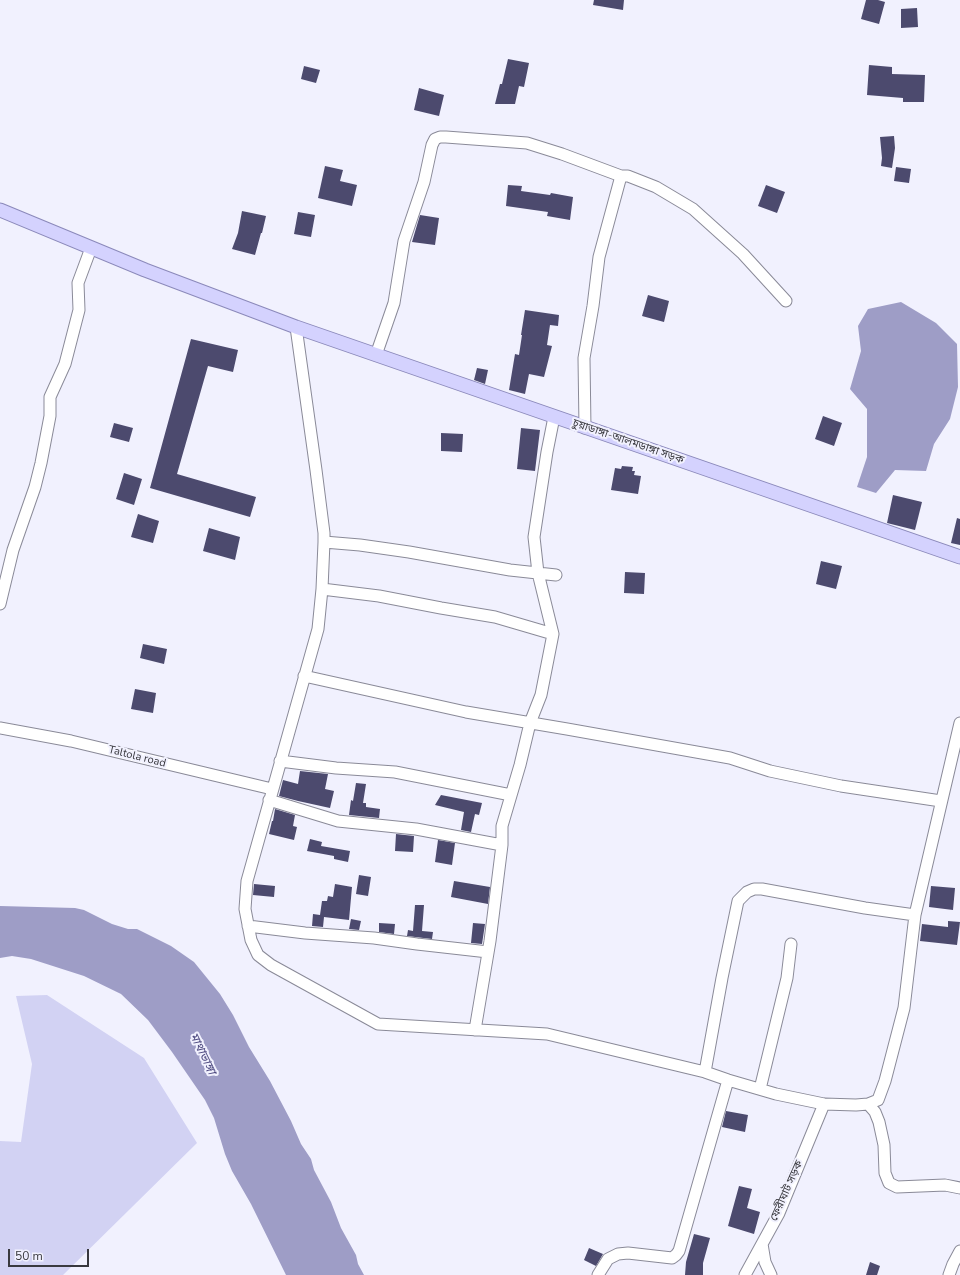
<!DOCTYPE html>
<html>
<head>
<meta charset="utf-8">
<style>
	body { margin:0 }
	#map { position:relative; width:960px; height:1275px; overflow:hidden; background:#f1f1fe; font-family:"Nunito Sans",sans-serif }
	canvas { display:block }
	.scale { position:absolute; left:8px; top:1249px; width:81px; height:18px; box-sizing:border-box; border:2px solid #39393f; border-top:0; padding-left:5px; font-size:12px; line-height:14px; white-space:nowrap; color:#39393f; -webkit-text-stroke:3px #f1f1fe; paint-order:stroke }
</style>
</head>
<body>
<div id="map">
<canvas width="960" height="1275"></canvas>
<div class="scale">50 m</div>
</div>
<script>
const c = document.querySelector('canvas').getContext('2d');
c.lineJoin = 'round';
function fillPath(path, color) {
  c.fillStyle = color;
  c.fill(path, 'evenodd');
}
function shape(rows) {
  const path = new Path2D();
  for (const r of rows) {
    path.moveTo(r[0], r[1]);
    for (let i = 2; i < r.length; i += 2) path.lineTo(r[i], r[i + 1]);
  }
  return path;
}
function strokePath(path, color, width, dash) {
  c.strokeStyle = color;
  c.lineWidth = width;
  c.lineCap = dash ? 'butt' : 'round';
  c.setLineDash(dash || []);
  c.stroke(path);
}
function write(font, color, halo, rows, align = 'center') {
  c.font = font + ' "Nunito Sans","Noto Sans Bengali",sans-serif';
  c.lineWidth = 4;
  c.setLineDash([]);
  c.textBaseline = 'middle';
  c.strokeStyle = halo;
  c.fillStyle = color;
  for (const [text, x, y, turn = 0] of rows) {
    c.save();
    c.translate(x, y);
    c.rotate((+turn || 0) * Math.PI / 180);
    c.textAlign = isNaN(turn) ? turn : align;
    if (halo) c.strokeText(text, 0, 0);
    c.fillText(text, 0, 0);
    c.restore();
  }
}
fillPath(shape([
	[47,995,144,1058,197,1143,63,1275,0,1275,0,1141,21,1142,32,1064,16,996]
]), '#d2d2f3');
fillPath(shape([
	[901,302,936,323,957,344,958,387,950,419,934,444,926,471,895,470,876,493,857,487,867,457,867,409,850,389,861,351,858,326,868,309],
	[0,906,75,908,84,910,112,924,128,929,137,929,171,946,194,962,220,994,233,1015,249,1047,270,1081,291,1121,301,1144,311,1159,314,1170,331,1202,341,1228,356,1255,358,1264,364,1275,286,1275,251,1204,232,1171,225,1154,214,1118,205,1100,172,1052,148,1020,121,994,84,976,31,959,12,956,0,958]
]), '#9e9dc6');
fillPath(shape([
	[594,0,624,0,623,10,593,5],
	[866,0,878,0,885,2,879,24,861,19],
	[917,8,918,27,901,28,901,9],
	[508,59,529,63,524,87,519,86,515,104,495,104,500,84,502,84],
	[869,65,892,67,892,74,925,75,924,102,903,102,903,98,867,95],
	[304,66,320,70,316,83,301,79],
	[419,88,444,95,439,116,414,110],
	[894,136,895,148,892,168,881,166,882,158,880,137],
	[325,166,343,170,340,181,357,185,352,206,318,198],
	[896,167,911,169,909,183,894,181],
	[508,185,522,186,521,191,550,195,551,193,573,197,570,220,547,216,548,212,506,206],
	[766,185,785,192,777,213,758,206],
	[242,211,266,216,262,233,261,233,255,255,232,249,238,233],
	[298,212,315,215,311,237,294,234],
	[420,215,439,218,435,245,412,242],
	[648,295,669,301,664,322,642,316],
	[525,310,559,315,558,326,550,325,547,345,552,346,544,377,529,374,525,394,509,390,515,354,519,355,522,335,521,335],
	[191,339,238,350,233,372,208,366,177,474,256,497,250,517,150,488],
	[477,368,488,370,485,384,474,380],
	[823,416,842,423,834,446,815,439],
	[114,423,133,428,129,442,110,437],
	[521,428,540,430,535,471,517,469],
	[441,433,463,434,462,452,441,451],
	[622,466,633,467,632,471,635,471,634,475,641,476,638,494,611,490,615,468,621,469],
	[124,473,142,479,134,505,116,499],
	[893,495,922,502,915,530,887,523],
	[138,514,159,521,153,543,131,537],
	[957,518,960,519,960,545,951,543],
	[209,528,240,537,235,560,203,551],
	[821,561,842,566,836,589,816,584],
	[625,572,645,573,644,594,624,593],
	[143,644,167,649,164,664,140,658],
	[135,689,156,693,153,713,131,709],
	[300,771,328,774,325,789,334,791,330,808,298,801,279,796,283,780,298,784],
	[356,783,366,784,363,803,366,803,366,807,380,809,379,818,349,815,351,800,353,801],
	[441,795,482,803,479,815,475,814,471,832,461,830,464,812,435,805],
	[275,809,295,815,293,826,297,827,294,840,269,834,272,821,273,821],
	[396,834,414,836,413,852,395,851],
	[310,839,322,842,321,846,350,851,348,862,334,859,334,856,307,851],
	[438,840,455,843,452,865,435,862],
	[359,875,371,877,368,896,356,894],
	[454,881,490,887,488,904,451,897],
	[254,884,275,886,274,897,253,895],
	[335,884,352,887,349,920,324,917,323,927,312,926,313,914,320,915,322,901,327,901,328,896,333,897],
	[931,886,955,888,953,910,929,907],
	[415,905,424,905,422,931,433,932,432,939,407,936,408,930,413,931],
	[351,919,361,921,359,930,349,929],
	[948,921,960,922,957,945,920,941,922,924,948,927],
	[379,923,395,924,394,934,379,932],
	[473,923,485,924,482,944,471,943],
	[726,1111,748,1115,745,1132,722,1127],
	[739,1186,752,1189,747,1208,760,1212,754,1234,728,1226],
	[694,1234,710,1238,703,1263,703,1275,685,1275,686,1262],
	[589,1248,603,1254,596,1266,584,1260],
	[870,1262,880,1266,877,1275,866,1275]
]), '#4c4a6e');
const minor = shape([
	[621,176,628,176,656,187,693,209,743,254,786,301],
	[296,327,316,470,324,533,324,542,322,589,318,629,247,881,245,909,251,940,258,955,271,965,378,1024,547,1034,705,1072,728,1080,776,1094,824,1104,856,1105,868,1104,878,1100,885,1081,904,1008,915,915,960,723],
	[376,355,394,303,404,241,424,182,432,145,435,139,440,137,446,137,527,143,562,154,621,176,599,257,593,306,584,358,585,428],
	[324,542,360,545,409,552,510,570,556,575],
	[322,589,379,596,441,608,495,617,553,634],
	[0,604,13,550,35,487,41,463,50,416,50,397,65,364,79,310,78,283,91,248],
	[304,676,466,712,567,729,730,758,770,771,841,786,941,801],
	[0,728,71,741,272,789],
	[280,761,336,768,395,772,511,795],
	[269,800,338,821,416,829,502,845],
	[248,926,305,933,374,938,417,944,488,952],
	[475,1030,490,941,502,845,502,826,520,765,530,723,541,695,553,634,538,573,534,537,547,452,554,417],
	[705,1072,722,978,738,901,747,892,754,889,762,889,865,908,915,915],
	[760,1089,787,978,791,944],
	[868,1104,875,1112,879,1122,884,1145,885,1173,889,1183,897,1187,945,1185,960,1188],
	[762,1244,765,1262,771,1275],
	[598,1275,608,1259,618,1254,628,1253,672,1258,676,1255,679,1251,728,1080],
	[745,1275,779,1213,824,1104],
	[949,1275,953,1264,960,1251]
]);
const major = shape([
	[0,210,145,270,296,327,960,557]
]);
strokePath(minor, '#8a8a98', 13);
strokePath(major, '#8b89ba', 15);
strokePath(minor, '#fff', 11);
strokePath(major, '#d4d2fe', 13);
write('11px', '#39393f', '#f1f1fe', [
	["চুয়াডাঙ্গা-আলমডাঙ্গা সড়ক",628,442,19],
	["Taltola road",137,757,14],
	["ফেরীঘাট সড়ক",787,1191,-66]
]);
write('italic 12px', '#4f4b81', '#f1f1fe', [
	["মাথাভাঙ্গা",202,1054,64]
]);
</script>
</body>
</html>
